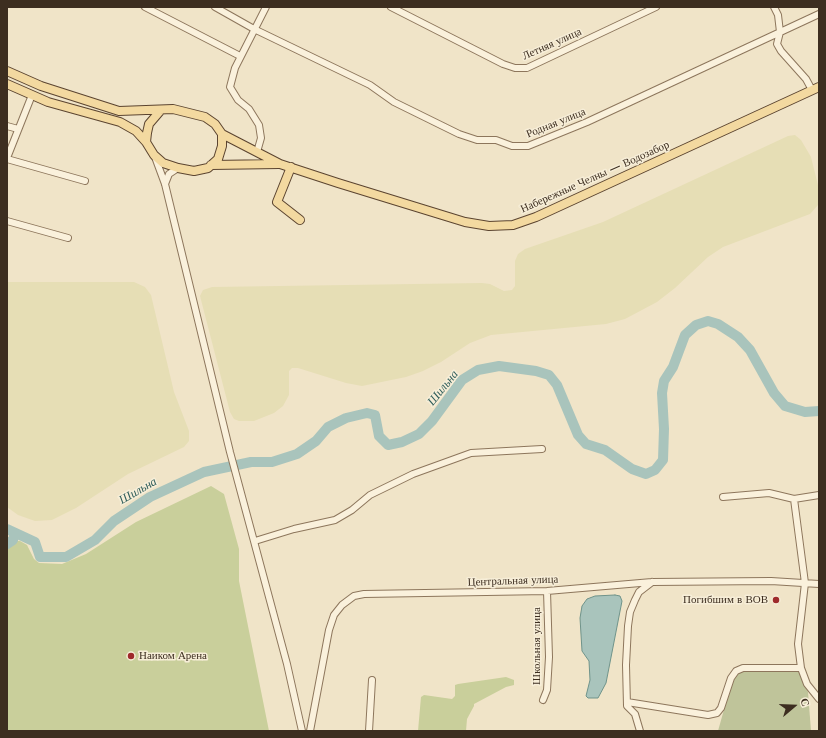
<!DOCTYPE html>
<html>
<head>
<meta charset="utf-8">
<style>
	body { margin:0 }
	#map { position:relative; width:826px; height:738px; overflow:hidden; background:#f0e4c8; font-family:"Libre Baskerville",serif }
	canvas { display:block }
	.frame { position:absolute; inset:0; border:8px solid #3d2e20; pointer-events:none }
	.north { position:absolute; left:774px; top:686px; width:40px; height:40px; -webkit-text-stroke:3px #f7eed8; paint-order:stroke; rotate:71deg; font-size:11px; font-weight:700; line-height:16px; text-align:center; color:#3d2e20 }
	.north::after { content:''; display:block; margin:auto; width:14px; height:18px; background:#3d2e20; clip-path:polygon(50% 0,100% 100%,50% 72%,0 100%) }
</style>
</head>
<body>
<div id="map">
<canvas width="826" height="738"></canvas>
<div class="frame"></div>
<div class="north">С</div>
</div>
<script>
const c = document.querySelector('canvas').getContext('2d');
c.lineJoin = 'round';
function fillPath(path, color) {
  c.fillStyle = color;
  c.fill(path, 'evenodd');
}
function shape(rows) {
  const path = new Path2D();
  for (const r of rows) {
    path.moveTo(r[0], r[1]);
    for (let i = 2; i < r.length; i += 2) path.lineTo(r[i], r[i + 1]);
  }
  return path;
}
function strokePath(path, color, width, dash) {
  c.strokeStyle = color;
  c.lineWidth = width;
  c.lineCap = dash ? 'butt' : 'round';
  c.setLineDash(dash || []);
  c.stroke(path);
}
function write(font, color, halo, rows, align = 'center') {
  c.font = font + ' "Libre Baskerville",serif';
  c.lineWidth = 3;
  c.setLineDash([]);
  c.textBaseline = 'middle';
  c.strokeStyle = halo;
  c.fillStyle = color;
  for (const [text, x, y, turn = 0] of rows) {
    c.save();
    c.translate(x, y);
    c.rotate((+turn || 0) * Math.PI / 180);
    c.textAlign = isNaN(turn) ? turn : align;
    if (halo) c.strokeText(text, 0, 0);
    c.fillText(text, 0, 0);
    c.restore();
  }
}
fillPath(shape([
	[795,135,801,140,811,157,819,189,818,205,810,214,723,247,708,257,675,288,657,302,625,319,606,324,491,335,470,343,441,362,423,371,406,377,362,386,346,383,298,368,292,368,289,371,289,395,283,406,274,413,254,421,239,421,234,419,230,412,200,296,203,290,212,287,482,283,490,284,504,291,512,290,515,286,515,261,518,254,525,249,603,222,788,136],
	[7,282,134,282,145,287,151,295,174,392,189,431,189,441,184,447,128,474,76,508,52,520,35,521,18,515,7,507]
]), '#e6deb5');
fillPath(shape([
	[211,486,224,494,239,549,239,581,269,731,7,731,7,541,20,541,27,545,34,559,39,563,62,564,86,554,136,522],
	[506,677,514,680,514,685,506,687,474,704,474,706,467,719,466,731,418,731,421,697,424,695,452,699,455,696,455,685,458,684]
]), '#c9cf9b');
fillPath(shape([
	[743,670,799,672,808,692,811,731,718,731,732,681,737,673]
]), '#bfc49a');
const water = shape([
	[615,595,620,596,622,601,606,683,598,698,588,698,586,696,590,680,589,661,582,651,580,618,582,606,587,599,595,596,615,595]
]);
fillPath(water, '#a9c4bc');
strokePath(water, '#6f938a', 1);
strokePath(shape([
	[7,529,35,542,40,557,66,557,95,540,114,521,150,497,204,472,251,462,272,462,297,454,316,441,328,427,346,418,367,413,375,415,379,436,388,445,402,442,419,434,432,421,462,380,478,370,499,366,536,371,549,375,557,385,578,435,586,444,605,450,632,469,646,474,655,470,663,460,664,429,662,393,664,381,673,367,685,335,696,325,708,321,718,324,738,337,750,350,774,393,785,406,805,412,819,411],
	[7,544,13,540,15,533]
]), '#a9c4bc', 10);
const minor = shape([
	[145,7,240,56],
	[215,7,254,29,370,85,394,102,459,134,477,140,496,140,512,146,528,146,587,122,819,14],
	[391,7,503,64,515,68,527,68,656,7],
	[774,7,778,15,780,32,777,44,781,51,806,79,812,90],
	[7,126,18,129],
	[257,152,261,138,259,125,249,109,238,100,230,87,235,68,266,7],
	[155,157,165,184,230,452,287,664,302,731],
	[7,158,32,95],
	[7,159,85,181],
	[165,184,169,174,178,168],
	[7,221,68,238],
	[723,497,769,493,794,499,819,495],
	[794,499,805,583,798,644,801,668,807,684,819,699],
	[255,541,294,529,335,520,352,510,370,495,413,474,471,453,542,449],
	[543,700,547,690,549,657,547,591],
	[627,702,708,715,717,713,721,708,731,678,736,671,743,668,801,668],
	[310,731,329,630,334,615,342,605,354,596,364,594,547,591,652,582,771,581,819,584],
	[369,731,372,680],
	[640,731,635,714,627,706,626,665,628,626,630,612,635,600,639,592,652,582]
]);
const major = shape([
	[7,71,41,86,119,111,173,109,205,117,215,124,222,134,222,146,218,159,208,168,194,171,178,168,163,163,154,155,146,142,147,133,149,124,161,110],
	[7,84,48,102,120,122,136,131,146,142],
	[222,134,280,164,338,183,465,222,489,226,513,225,536,217,819,87],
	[211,165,279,164],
	[291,167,277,202,300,220]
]);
strokePath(minor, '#8d765c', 8);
strokePath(major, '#5b4430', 10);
strokePath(minor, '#faf1dc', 6);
strokePath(major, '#f3d9a0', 8);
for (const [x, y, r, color] of [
	[776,600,4,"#9e2a2b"],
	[131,656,4,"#9e2a2b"]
]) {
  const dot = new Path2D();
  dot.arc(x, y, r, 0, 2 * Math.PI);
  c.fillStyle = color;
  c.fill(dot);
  strokePath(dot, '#f7eed8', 1.5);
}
write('11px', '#3d2e20', '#f7eed8', [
	["Летняя улица",552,44,-24],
	["Родная улица",556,123,-22],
	["Набережные Челны — Водозабор",595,177,-24],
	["Центральная улица",513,581,-2],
	["Школьная улица",537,646,-90]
]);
write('11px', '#3d2e20', '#f7eed8', [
	["Погибшим в ВОВ",768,600],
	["Наиком Арена",139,656,"left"]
], 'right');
write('italic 12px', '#2f5d5a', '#f7eed8', [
	["Шильна",443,388,-51],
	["Шильна",138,491,-30]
]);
</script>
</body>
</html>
